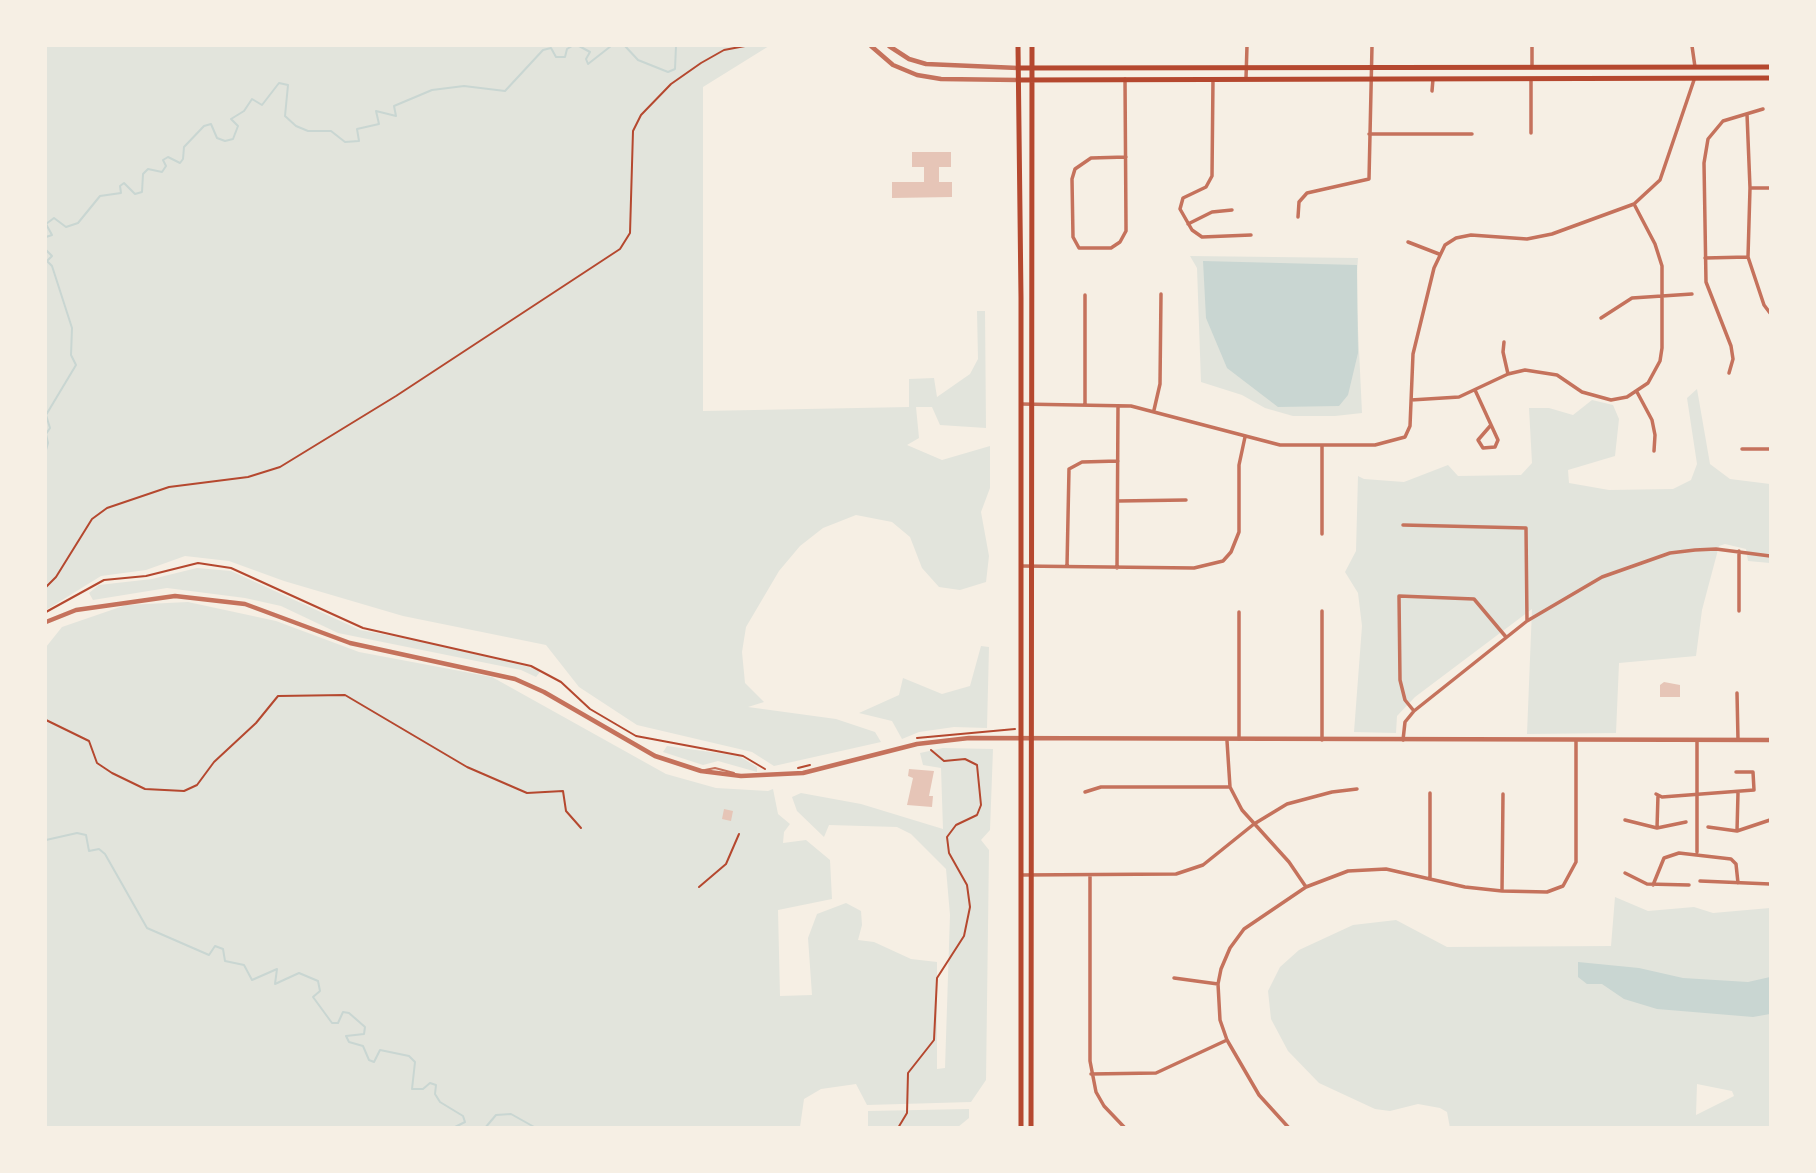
<!DOCTYPE html>
<html>
<head>
<meta charset="utf-8">
<style>
	body { margin:0 }
	#map { position:relative; width:1816px; height:1173px; overflow:hidden; background:#f6efe4; font-family:Overpass,sans-serif }
	canvas { display:block }
	.frame { position:absolute; inset:0; border:47px solid #f6efe4; pointer-events:none }
</style>
</head>
<body>
<div id="map">
<canvas width="1816" height="1173"></canvas>
<div class="frame"></div>
</div>
<script>
const c = document.querySelector('canvas').getContext('2d');
c.lineJoin = 'round';
function fillPath(path, color) {
  c.fillStyle = color;
  c.fill(path, 'evenodd');
}
function shape(rows) {
  const path = new Path2D();
  for (const r of rows) {
    path.moveTo(r[0], r[1]);
    for (let i = 2; i < r.length; i += 2) path.lineTo(r[i], r[i + 1]);
  }
  return path;
}
function strokePath(path, color, width, dash) {
  c.strokeStyle = color;
  c.lineWidth = width;
  c.lineCap = dash ? 'butt' : 'round';
  c.setLineDash(dash || []);
  c.stroke(path);
}
fillPath(shape([
	[46,46,769,46,703,87,703,411,909,407,909,379,934,378,937,397,970,374,978,359,977,311,985,311,986,428,940,425,932,407,916,407,919,438,907,445,942,460,990,446,990,488,981,512,989,556,986,582,960,590,939,587,922,568,910,537,892,522,856,515,823,528,800,546,779,571,746,627,742,652,745,683,764,702,748,707,836,719,875,732,881,742,774,766,752,752,637,725,579,687,546,645,403,616,284,581,229,561,185,556,146,570,101,576,46,610],
	[1190,256,1358,258,1356,287,1362,413,1335,416,1293,416,1265,408,1242,395,1201,382,1197,268],
	[1697,389,1710,464,1730,479,1770,484,1770,563,1748,561,1746,549,1725,544,1719,546,1702,610,1696,656,1619,663,1616,733,1527,734,1532,609,1415,697,1397,716,1396,733,1354,732,1362,626,1358,593,1345,572,1356,551,1358,476,1364,479,1404,482,1448,465,1458,476,1521,475,1532,463,1529,408,1549,408,1573,415,1592,400,1613,405,1619,419,1615,456,1568,470,1569,483,1609,490,1673,489,1691,480,1697,464,1687,398],
	[197,568,231,571,360,630,430,643,529,667,540,672,536,677,521,670,338,633,281,606,245,598,167,588,93,600,89,593,99,585,152,579],
	[188,602,276,621,359,652,492,677,666,774,716,788,768,791,773,789,778,814,790,824,784,832,783,843,806,840,830,860,832,899,778,910,780,996,812,995,808,938,817,914,846,903,861,911,862,925,858,940,874,942,911,959,937,962,937,1069,945,1068,950,915,946,869,911,834,897,827,829,825,824,837,797,811,792,797,801,793,861,804,943,829,941,768,923,765,920,753,943,748,993,749,990,830,981,840,989,850,986,1080,971,1102,867,1105,856,1084,821,1089,804,1099,800,1127,46,1128,46,647,62,627,126,605],
	[981,646,989,647,987,728,954,727,919,732,902,739,892,721,859,713,899,695,903,678,942,694,970,686],
	[667,746,739,756,757,767,757,772,718,761,703,765,663,752],
	[1615,897,1648,911,1694,907,1713,913,1770,908,1770,1127,1450,1128,1447,1112,1440,1108,1418,1104,1390,1111,1375,1109,1319,1083,1288,1051,1271,1019,1268,991,1280,967,1299,950,1353,925,1396,920,1447,947,1611,946],
	[1697,1084,1732,1091,1734,1096,1696,1115],
	[969,1109,969,1118,958,1127,868,1127,868,1111]
]), '#e2e4dc');
fillPath(shape([
	[1203,261,1357,265,1358,353,1348,395,1339,406,1278,407,1227,368,1206,318],
	[1578,962,1639,968,1683,978,1748,982,1770,977,1770,1014,1753,1017,1657,1009,1624,999,1602,984,1587,984,1578,977]
]), '#c9d6d2');
strokePath(shape([
	[579,46,590,52,586,59,588,64,611,46],
	[625,46,638,60,668,72,675,69,676,46],
	[46,224,54,218,66,227,78,223,100,196,121,193,120,186,124,183,135,194,142,192,143,174,148,169,162,172,166,166,163,160,168,157,180,163,183,159,184,147,204,126,211,124,217,138,225,141,233,139,238,126,231,119,244,111,252,99,262,105,279,83,288,85,285,116,296,126,308,131,331,131,345,142,359,141,357,129,379,124,376,111,396,116,394,106,432,90,464,86,505,91,543,50,551,48,556,57,565,57,567,49,572,46],
	[46,224,52,235,46,237],
	[46,250,52,256,47,261,52,266,72,328,71,355,76,365,46,415,50,428,46,434,48,443,46,450],
	[46,840,77,833,86,835,89,851,99,849,105,854,147,928,209,955,215,946,223,949,225,961,244,965,252,980,277,969,275,984,299,973,318,981,320,991,313,997,332,1023,338,1023,343,1012,349,1013,365,1027,364,1034,346,1036,349,1042,363,1046,369,1060,374,1062,380,1050,409,1056,415,1062,412,1089,423,1089,430,1083,436,1085,435,1094,440,1102,463,1116,465,1122,453,1128],
	[485,1128,496,1115,511,1114,536,1128]
]), '#c9d6d2', 2);
fillPath(shape([
	[912,152,951,152,951,167,939,167,939,182,952,182,952,197,892,198,892,182,924,182,924,167,912,167],
	[1664,682,1680,685,1680,697,1660,697,1660,685],
	[909,769,934,771,929,796,933,796,932,807,907,805,913,778,908,776],
	[724,809,733,811,731,821,722,819]
]), '#e6c5b7');
strokePath(shape([
	[46,587,56,577,92,519,107,508,169,487,248,477,280,467,396,396,620,249,630,233,633,131,641,115,671,84,701,63,724,50,745,46],
	[46,612,104,580,146,576,198,563,231,568,363,628,531,666,561,682,590,709,636,736,743,756,765,769],
	[46,720,89,741,97,763,112,773,145,789,184,791,197,785,214,762,256,723,278,696,345,695,467,767,527,793,563,791,566,811,581,828],
	[917,738,1015,729],
	[798,768,810,765],
	[699,887,726,864,739,834],
	[898,1128,907,1113,908,1073,934,1040,937,978,964,936,970,907,967,885,949,853,947,837,956,825,977,815,981,805,977,765,965,759,944,761,931,750]
]), '#b5482f', 2);
strokePath(shape([
	[705,770,715,768,734,773]
]), '#c5725c', 2);
strokePath(shape([
	[1692,46,1695,67],
	[1532,66,1532,46],
	[1246,78,1247,46],
	[1125,79,1126,226,1126,231,1120,242,1111,248,1079,248,1073,237,1072,179,1075,169,1091,158,1126,157],
	[1213,79,1212,176,1206,187,1183,198,1180,209,1192,230,1202,237,1251,235],
	[1531,80,1531,133],
	[1432,91,1433,79],
	[1747,114,1750,188,1748,257,1764,305,1770,313],
	[1369,134,1472,134],
	[1750,188,1770,188],
	[1298,217,1299,202,1307,193,1369,179,1372,46],
	[1188,224,1212,212,1232,210],
	[1408,242,1439,254],
	[1705,258,1748,257],
	[1601,318,1632,298,1692,294],
	[1504,342,1503,352,1508,374],
	[1729,373,1733,359,1731,346,1706,282,1704,163,1708,139,1723,121,1763,109],
	[1475,390,1498,440,1495,447,1483,448,1478,440,1491,425],
	[1637,392,1652,420,1655,435,1654,451],
	[1411,400,1459,397,1508,374,1525,370,1557,375,1582,392,1611,400,1627,397,1648,383,1660,361,1662,348,1662,266,1655,244,1634,204,1660,180,1694,80],
	[1021,404,1131,406,1280,445,1375,445,1405,437,1410,426,1413,354,1434,268,1445,245,1456,238,1471,235,1527,239,1552,234,1634,204],
	[1085,404,1085,295],
	[1154,410,1160,384,1161,294],
	[1742,449,1770,449],
	[1118,501,1186,500],
	[1403,525,1526,528,1527,621],
	[1322,534,1322,446],
	[1021,566,1194,568,1223,561,1231,552,1239,532,1239,465,1245,437],
	[1067,566,1069,469,1082,462,1118,461],
	[1117,568,1118,406],
	[1739,611,1739,551],
	[1737,693,1738,740],
	[1414,711,1405,700,1400,680,1399,596,1474,599,1506,637],
	[1239,739,1239,612],
	[1322,740,1322,611],
	[1403,740,1405,722,1414,711,1527,621,1602,577,1670,553,1695,550,1716,549,1770,556],
	[1227,741,1230,787,1242,810,1289,862,1306,887],
	[1085,792,1101,787,1230,787],
	[1430,793,1430,879],
	[1656,794,1662,797,1754,790,1753,772,1736,772],
	[1625,820,1657,828,1686,822],
	[1708,827,1737,831,1770,820],
	[1657,828,1658,795],
	[1737,831,1738,793],
	[1697,852,1697,741],
	[1625,873,1647,884,1689,885],
	[1021,875,1176,874,1203,865,1254,824,1287,804,1332,792,1357,789],
	[1090,876,1090,1061,1096,1092,1104,1106,1125,1128],
	[1700,881,1770,884],
	[1653,885,1664,858,1679,853,1731,859,1736,864,1738,883],
	[1502,891,1503,794],
	[1174,978,1218,984],
	[1091,1074,1156,1073,1227,1040],
	[1289,1128,1259,1095,1227,1040,1220,1020,1218,984,1221,969,1230,948,1244,929,1306,887,1348,871,1386,869,1465,887,1502,891,1547,892,1563,886,1576,862,1576,741]
]), '#c5725c', 3.5);
strokePath(shape([
	[871,46,893,65,917,75,941,79,1018,80],
	[889,46,909,59,926,64,1018,68],
	[46,622,76,610,175,596,245,604,350,643,515,679,544,692,655,756,701,771,741,776,803,773,917,744,969,738,1770,740]
]), '#c5725c', 4.5);
strokePath(shape([
	[1018,46,1021,298,1021,1128],
	[1018,68,1770,67],
	[1018,80,1770,78],
	[1031,1128,1032,46]
]), '#b5482f', 5);
</script>
</body>
</html>
